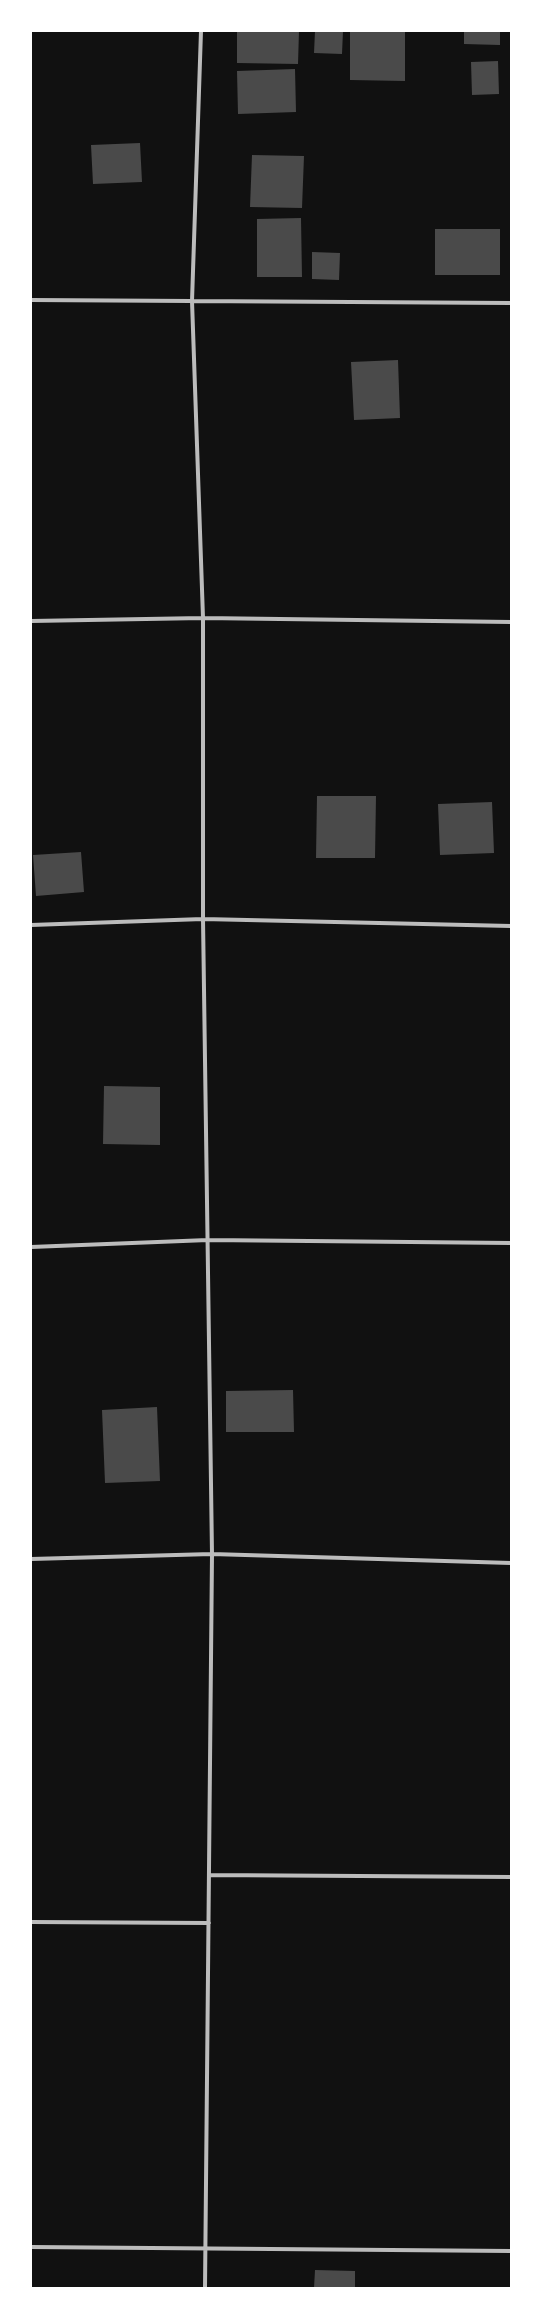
<!DOCTYPE html>
<html>
<head>
<meta charset="utf-8">
<style>
	body { margin:0 }
	#map { position:relative; width:542px; height:2319px; overflow:hidden; background:#111; font-family:Literata,serif }
	canvas { display:block }
	.frame { position:absolute; inset:0; border:32px solid #fff; pointer-events:none }
</style>
</head>
<body>
<div id="map">
<canvas width="542" height="2319"></canvas>
<div class="frame"></div>
</div>
<script>
const c = document.querySelector('canvas').getContext('2d');
c.lineJoin = 'round';
function fillPath(path, color) {
  c.fillStyle = color;
  c.fill(path, 'evenodd');
}
function shape(rows) {
  const path = new Path2D();
  for (const r of rows) {
    path.moveTo(r[0], r[1]);
    for (let i = 2; i < r.length; i += 2) path.lineTo(r[i], r[i + 1]);
  }
  return path;
}
function strokePath(path, color, width, dash) {
  c.strokeStyle = color;
  c.lineWidth = width;
  c.lineCap = dash ? 'butt' : 'round';
  c.setLineDash(dash || []);
  c.stroke(path);
}
fillPath(shape([
	[237,31,299,31,298,64,237,63],
	[315,31,343,31,342,54,314,53],
	[350,31,405,31,405,81,350,80],
	[464,31,500,31,500,45,464,44],
	[498,61,499,94,472,95,471,62],
	[295,69,296,112,238,114,237,71],
	[140,143,142,182,93,184,91,145],
	[252,155,304,156,302,208,250,207],
	[301,218,302,277,257,277,257,219],
	[435,229,500,229,500,275,435,275],
	[312,252,340,253,339,280,312,279],
	[398,360,400,418,354,420,351,362],
	[317,796,376,796,375,858,316,858],
	[492,802,494,853,440,855,438,804],
	[81,852,84,892,36,896,33,855],
	[104,1086,160,1087,160,1145,103,1144],
	[293,1390,294,1432,226,1432,226,1391],
	[157,1407,160,1481,105,1483,102,1410],
	[315,2270,355,2271,355,2288,314,2288]
]), '#4a4a4a');
strokePath(shape([
	[201,31,192,301,203,618,203,919,212,1554,205,2288],
	[31,300,511,303],
	[31,621,203,618,511,622],
	[31,925,203,919,511,926],
	[31,1247,208,1240,511,1243],
	[31,1559,212,1554,511,1563],
	[209,1875,511,1877],
	[31,1922,209,1923],
	[31,2247,511,2251]
]), '#bcbcbc', 4);
</script>
</body>
</html>
